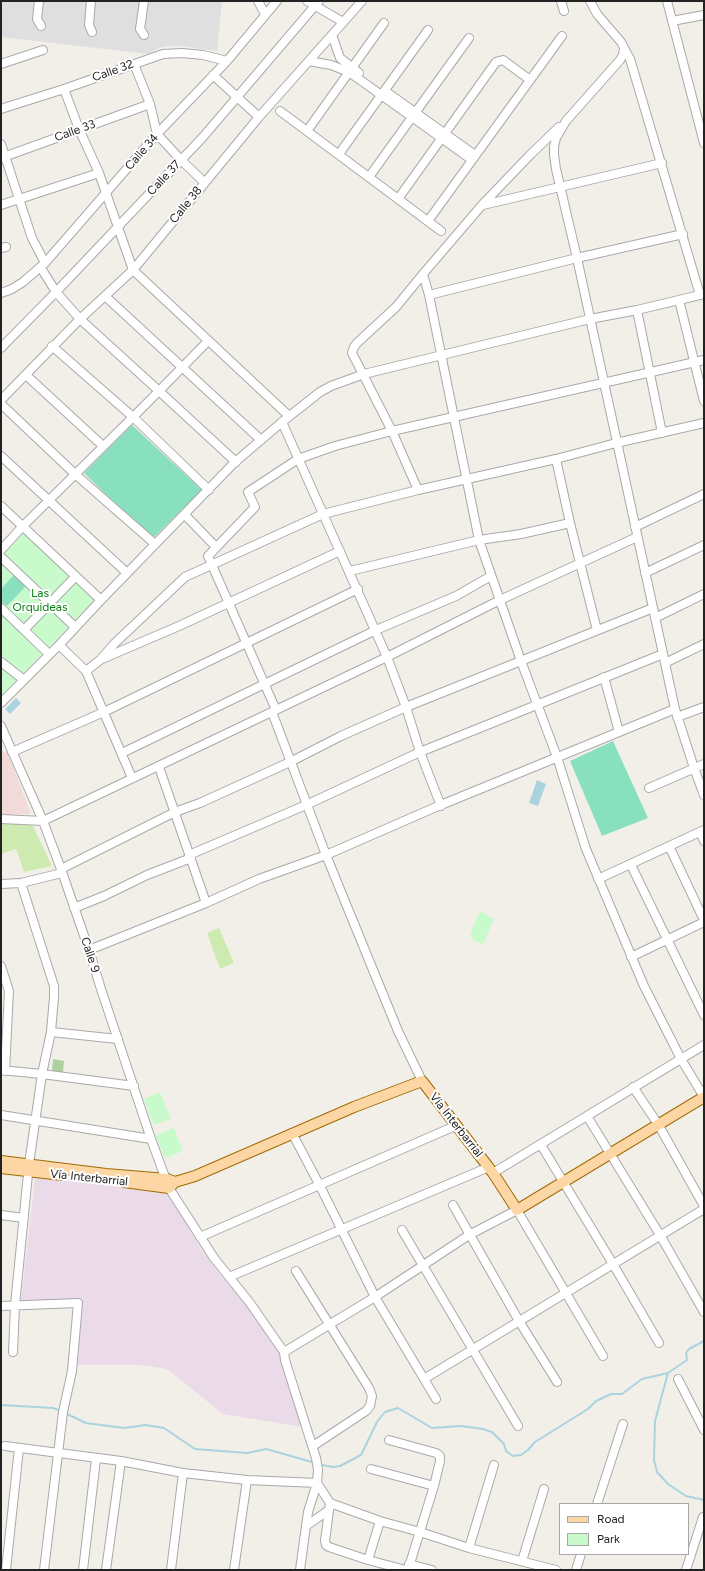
<!DOCTYPE html>
<html>
<head>
<meta charset="utf-8">
<style>
	body { margin:0 }
	#map { position:relative; width:705px; height:1571px; overflow:hidden; background:#f2efe9; font-family:Figtree,sans-serif }
	canvas { display:block }
	.frame { position:absolute; inset:0; border:2px solid #222; pointer-events:none }
	.legend { position:absolute; left:559px; top:1503px; width:130px; height:52px; box-sizing:border-box; background:#fff; border:1px solid #a7a7a7; margin:0; padding:5px 7px; list-style:none; font-size:12px; color:#222 }
	.legend li { display:flex; align-items:center; gap:8px; height:20px }
	.legend b { width:20px; border:1px solid #a7a7a7 }
</style>
</head>
<body>
<div id="map">
<canvas width="705" height="1571"></canvas>
<div class="frame"></div>
<ul class="legend">
<li><b style="height:5px;background:#fcd6a4"></b>Road</li>
<li><b style="height:11px;background:#c8facc"></b>Park</li>
</ul>
</div>
<script>
const c = document.querySelector('canvas').getContext('2d');
c.lineJoin = 'round';
function fillPath(path, color) {
  c.fillStyle = color;
  c.fill(path, 'evenodd');
}
function shape(rows) {
  const path = new Path2D();
  for (const r of rows) {
    path.moveTo(r[0], r[1]);
    for (let i = 2; i < r.length; i += 2) path.lineTo(r[i], r[i + 1]);
  }
  return path;
}
function strokePath(path, color, width, dash) {
  c.strokeStyle = color;
  c.lineWidth = width;
  c.lineCap = dash ? 'butt' : 'round';
  c.setLineDash(dash || []);
  c.stroke(path);
}
function write(font, color, halo, rows, align = 'center') {
  c.font = font + ' Figtree,sans-serif';
  c.lineWidth = 4;
  c.setLineDash([]);
  c.textBaseline = 'middle';
  c.strokeStyle = halo;
  c.fillStyle = color;
  for (const [text, x, y, turn = 0] of rows) {
    c.save();
    c.translate(x, y);
    c.rotate((+turn || 0) * Math.PI / 180);
    c.textAlign = isNaN(turn) ? turn : align;
    if (halo) c.strokeText(text, 0, 0);
    c.fillText(text, 0, 0);
    c.restore();
  }
}
fillPath(shape([
	[1,1,222,1,217,51,182,46,168,46,161,47,148,54,1,37]
]), '#e0dfdf');
fillPath(shape([
	[7,751,31,814,1,815,1,752]
]), '#f2dad9');
fillPath(shape([
	[35,1177,165,1190,171,1195,200,1248,217,1271,242,1300,281,1354,303,1427,223,1414,167,1369,141,1365,76,1365,81,1300,21,1301]
]), '#ebdbe8');
fillPath(shape([
	[1,822,32,824,52,866,24,872,16,849,1,854],
	[219,928,234,963,220,969,207,933]
]), '#cdebb0');
fillPath(shape([
	[53,1059,64,1061,63,1073,52,1071]
]), '#add19e');
fillPath(shape([
	[22,530,95,599,1,697,1,551],
	[480,911,494,919,483,944,474,941,470,934],
	[160,1092,171,1119,154,1125,144,1099],
	[174,1128,183,1151,165,1158,155,1135]
]), '#c8facc');
fillPath(shape([
	[132,425,202,490,152,539,84,473],
	[14,575,26,586,7,606,1,601,1,589],
	[613,741,648,818,602,836,570,761]
]), '#88e0be');
fillPath(shape([
	[16,698,21,703,10,714,5,709],
	[537,780,546,784,538,806,529,803]
]), '#aad3df');
strokePath(shape([
	[668,1373,655,1421,654,1460,657,1472,668,1484,686,1496,704,1500],
	[1,1405,53,1408,61,1411],
	[65,1413,86,1423,124,1428,146,1425,164,1428,195,1449,247,1453,266,1449,312,1462],
	[322,1465,333,1467,340,1466,361,1455,377,1422,385,1412,398,1408,432,1428,461,1426,483,1429,492,1432,504,1444,506,1451,513,1456,521,1455,528,1450,535,1442,588,1409,596,1401,611,1394,622,1394,642,1379,668,1373,687,1360,686,1353,689,1349,704,1341]
]), '#aad3df', 2);
const minor = shape([
	[39,1,37,19,41,26],
	[91,1,89,25,92,32],
	[144,1,140,29,144,35],
	[258,1,265,14],
	[307,1,343,22],
	[561,1,564,11],
	[590,1,597,14,621,42,630,59,700,295],
	[667,1,704,143],
	[672,21,704,15],
	[332,35,340,58,359,73],
	[624,48,623,55,620,60,566,121,556,138,554,147,554,155,556,169,577,258,675,709,694,768,704,795],
	[309,61,331,65,349,72,472,160],
	[1,64,43,50],
	[134,64,150,104,157,134,181,160,204,182],
	[213,75,259,117],
	[64,89,79,129,99,173,133,270,289,416],
	[388,93,475,155],
	[1,109,64,89,163,54,182,53,203,55,227,61],
	[280,111,441,231],
	[307,131,384,23],
	[1,144,32,238,45,263],
	[339,154,428,30],
	[1,158,150,104],
	[369,177,469,38],
	[398,199,496,62,503,60,530,80],
	[1,205,99,173],
	[483,205,662,163],
	[428,221,562,36],
	[1,248,6,247],
	[41,268,56,292,80,319,159,391,208,341],
	[1,293,12,289,23,282,45,263,157,134,227,61,277,1],
	[429,295,577,258,683,234],
	[105,296,261,440],
	[679,300,704,401],
	[637,310,662,433],
	[1,348,56,292,203,137,319,1],
	[26,375,103,446],
	[1,400,80,319,133,270,259,117,362,1],
	[1,404,75,474,155,544],
	[282,422,387,657,406,707,420,752,441,806],
	[1,456,127,573],
	[556,459,570,523,597,630],
	[209,490,133,417,159,391,236,462],
	[418,490,392,431,352,353,354,347,357,343,396,307,423,274],
	[1,506,101,600],
	[185,515,216,547],
	[570,523,521,534,479,540,521,661,557,757,586,849,644,986,681,1059,704,1097],
	[635,527,704,494],
	[1,550,22,527,133,417,52,346],
	[1,557,75,627],
	[350,571,479,540,429,295,423,274,482,205,530,155,559,127],
	[645,573,704,545],
	[1,608,49,654],
	[655,618,704,594],
	[24,630,75,577],
	[59,645,86,671,132,778],
	[102,659,179,626,340,551],
	[1,662,24,680],
	[665,663,704,644],
	[86,671,100,660,115,643,185,577,323,514,418,490,556,459,616,443,704,423],
	[604,677,619,732],
	[1,703,59,645,101,600,234,463,282,422,320,392,331,386,364,374,590,319,637,310,704,294],
	[276,710,208,556,255,507,248,492,298,459,335,446,392,431,704,360],
	[272,712,326,855,398,1031,422,1081],
	[677,717,704,707],
	[1,726,43,821,61,869,89,950,101,989,151,1139,169,1188,214,1258,250,1303,284,1352,285,1360,316,1458,318,1469,317,1483,308,1512,306,1526,300,1570],
	[12,752,104,712,358,589],
	[122,753,376,630,456,596,491,576],
	[159,767,206,903],
	[649,788,704,764],
	[1,819,43,821,387,657,500,600,637,537],
	[700,832,704,841],
	[669,846,704,920],
	[189,855,306,805,420,752,663,654],
	[631,865,704,1015],
	[61,869,175,812,200,803,290,762,341,736,406,707,653,608],
	[598,879,704,830],
	[1,884,21,883,62,873],
	[74,908,104,896,147,875,191,858],
	[89,950,206,903,259,879,326,855,436,807,675,709],
	[631,957,704,922],
	[1,966,9,991,5,1071],
	[51,1032,118,1039],
	[1,1070,42,1074,134,1086],
	[633,1087,658,1124,704,1206],
	[1,1115,151,1139],
	[587,1116,660,1235,704,1312],
	[292,1133,320,1186,375,1297,436,1399],
	[541,1145,613,1264,659,1343],
	[493,1173,704,1045],
	[453,1205,519,1321,557,1382],
	[1,1215,24,1218],
	[402,1230,518,1426],
	[200,1237,455,1126],
	[296,1271,369,1388,372,1396,370,1406,366,1411,313,1446],
	[229,1277,489,1167],
	[1,1306,78,1303,72,1371,63,1412,44,1570],
	[13,1352,15,1305,29,1164,42,1074,51,1032,54,997,54,986,21,883],
	[284,1352,375,1297,469,1235,517,1210,603,1356],
	[424,1379,704,1209],
	[678,1379,704,1430],
	[389,1440,436,1453,440,1456,440,1461,434,1486],
	[5,1446,121,1461,183,1473,247,1480,317,1483],
	[371,1469,434,1486,408,1570],
	[317,1483,330,1503,325,1541,326,1545,329,1547,368,1560,406,1570],
	[330,1503,380,1521,420,1532,469,1548,556,1570],
	[597,1504,623,1424],
	[306,1526,329,1510],
	[469,1548,494,1465],
	[368,1560,380,1521],
	[522,1561,544,1489],
	[409,1564,432,1570],
	[6,1570,19,1448],
	[83,1570,96,1459],
	[106,1570,121,1461],
	[171,1570,183,1473],
	[234,1570,247,1480],
	[576,1570,581,1554],
	[686,1570,703,1517]
]);
const major = shape([
	[1,1161,106,1174,167,1179,175,1182,195,1176,354,1107,422,1081,493,1173,517,1210,704,1097],
	[1,1168,62,1175],
	[124,1182,169,1188,175,1182]
]);
strokePath(minor, '#a9a9a9', 10);
strokePath(major, '#a06b00', 12);
strokePath(minor, '#fff', 8);
strokePath(major, '#fcd6a4', 10);
write('12px', '#222', '#fff', [
	["Calle 32",113,71,-20],
	["Calle 33",75,131,-20],
	["Calle 34",142,152,-49],
	["Calle 37",164,178,-47],
	["Calle 38",186,205,-51],
	["Calle 9",90,955,72],
	["Vía Interbarrial",456,1125,52],
	["Vía Interbarrial",89,1178,6]
]);
write('12px', '#0c8416', '#fff', [
	["Las",40,593],
	["Orquideas",40,607]
]);
</script>
</body>
</html>
